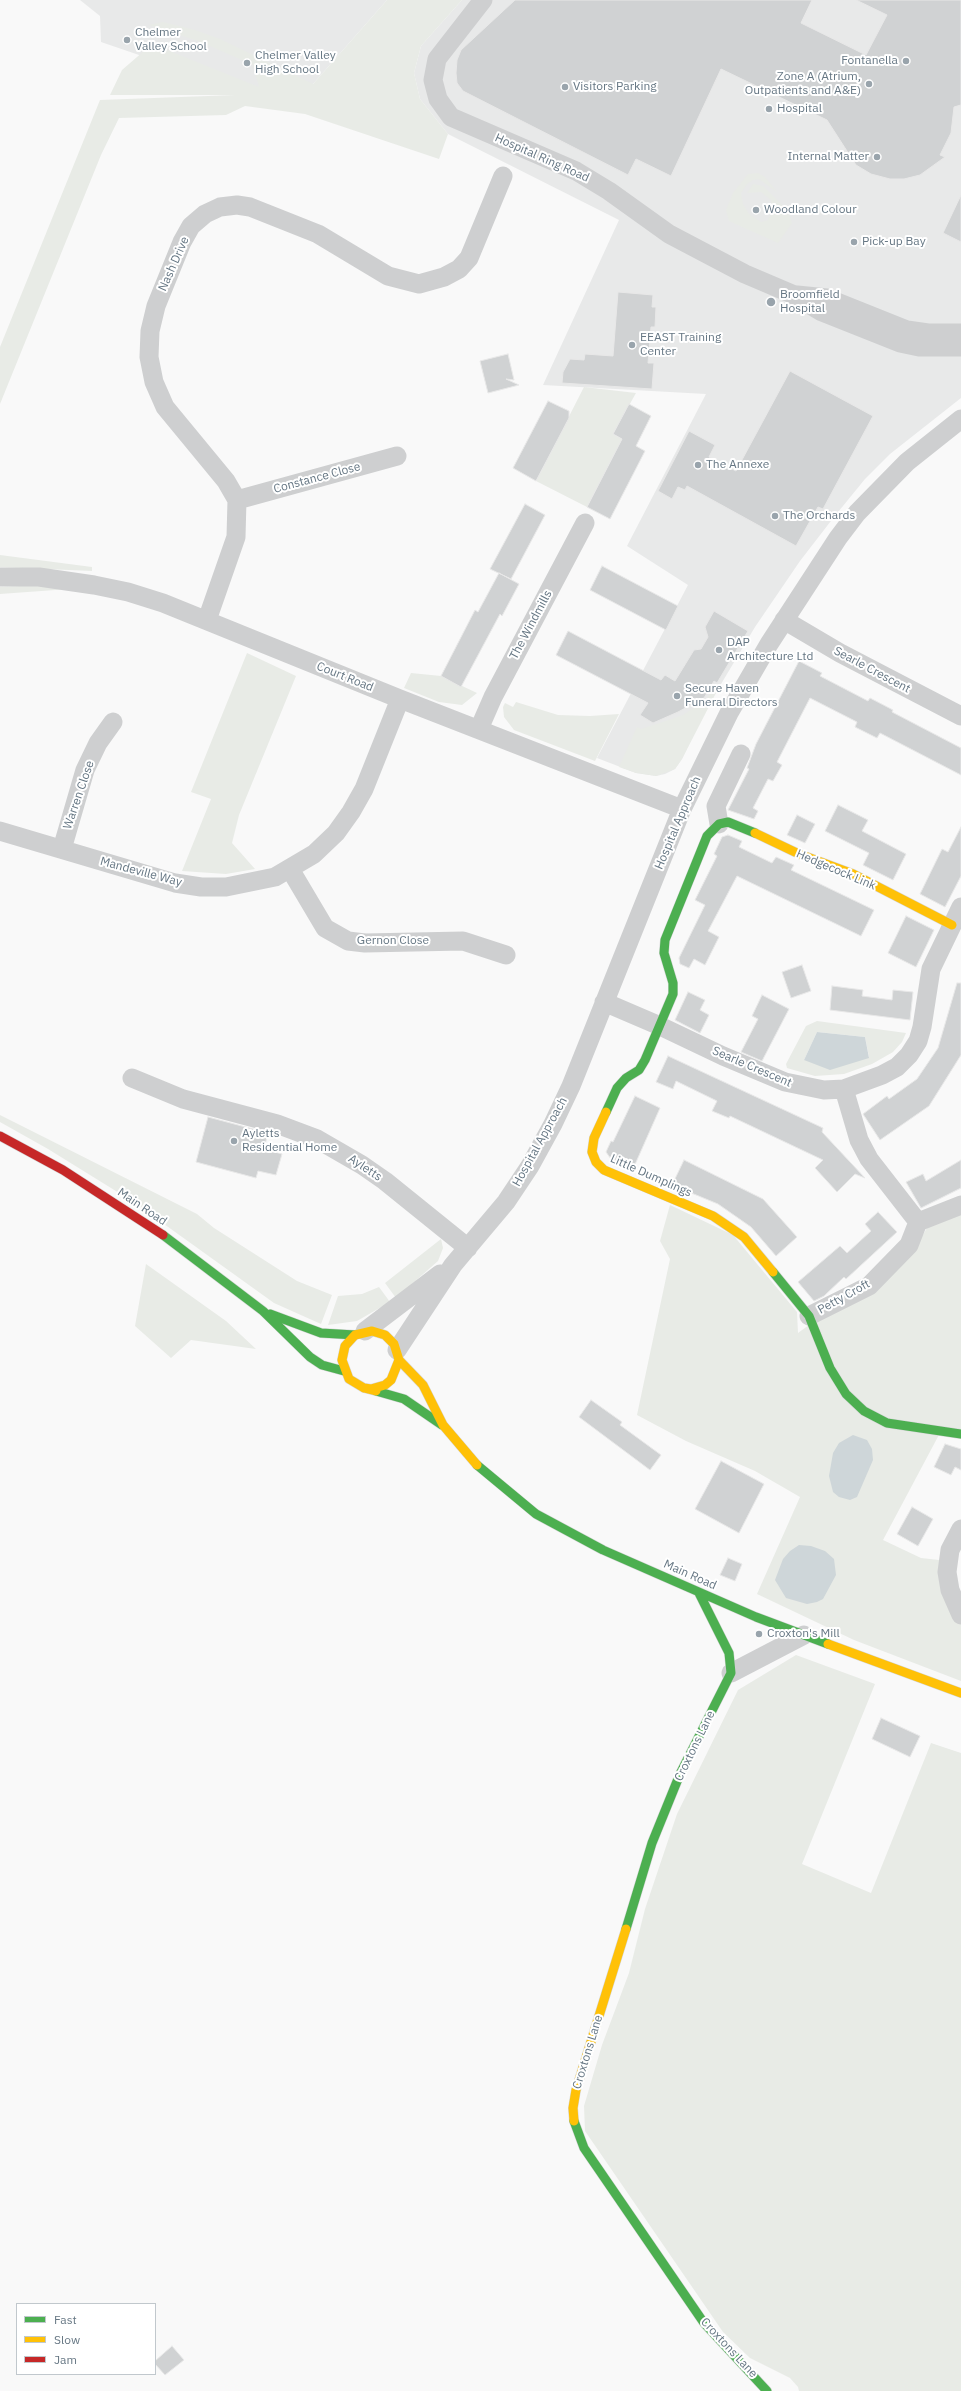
<!DOCTYPE html>
<html>
<head>
<meta charset="utf-8">
<style>
	body { margin:0 }
	#map { position:relative; width:961px; height:2391px; overflow:hidden; background:#f9f9f9; font-family:"IBM Plex Sans",sans-serif }
	canvas { display:block }
	.legend { position:absolute; left:16px; top:2303px; width:140px; height:72px; box-sizing:border-box; background:#fff; border:1px solid #c1c8cd; margin:0; padding:5px 7px; list-style:none; font-size:12px; color:#657683 }
	.legend li { display:flex; align-items:center; gap:8px; height:20px }
	.legend b { width:20px; border:1px solid #c1c8cd }
</style>
</head>
<body>
<div id="map">
<canvas width="961" height="2391"></canvas>
<ul class="legend">
<li><b style="height:5px;background:#4caf50"></b>Fast</li>
<li><b style="height:5px;background:#ffc107"></b>Slow</li>
<li><b style="height:5px;background:#c62828"></b>Jam</li>
</ul>
</div>
<script>
const c = document.querySelector('canvas').getContext('2d');
c.lineJoin = 'round';
function fillPath(path, color) {
  c.fillStyle = color;
  c.fill(path, 'evenodd');
}
function shape(rows) {
  const path = new Path2D();
  for (const r of rows) {
    path.moveTo(r[0], r[1]);
    for (let i = 2; i < r.length; i += 2) path.lineTo(r[i], r[i + 1]);
  }
  return path;
}
function strokePath(path, color, width, dash) {
  c.strokeStyle = color;
  c.lineWidth = width;
  c.lineCap = dash ? 'butt' : 'round';
  c.setLineDash(dash || []);
  c.stroke(path);
}
function write(font, color, halo, rows, align = 'center') {
  c.font = font + ' "IBM Plex Sans",sans-serif';
  c.lineWidth = 4;
  c.setLineDash([]);
  c.textBaseline = 'middle';
  c.strokeStyle = halo;
  c.fillStyle = color;
  for (const [text, x, y, turn = 0] of rows) {
    c.save();
    c.translate(x, y);
    c.rotate((+turn || 0) * Math.PI / 180);
    c.textAlign = isNaN(turn) ? turn : align;
    if (halo) c.strokeText(text, 0, 0);
    c.fillText(text, 0, 0);
    c.restore();
  }
}
fillPath(shape([
	[80,0,387,0,313,84,262,97,101,42,100,16],
	[462,0,961,0,961,398,890,454,865,479,834,517,800,561,755,627,705,711,682,759,675,769,665,774,656,776,636,773,597,758,688,585,627,546,706,394,543,385,619,220,448,134,420,99,414,73,421,46]
]), '#e8e9e9');
fillPath(shape([
	[387,0,462,0,421,46,414,73,420,99,448,134,439,159,305,114,245,106,226,115,119,118,101,155,0,404,0,347,100,100,235,95,110,95,122,70,152,44,259,87,253,65,201,42,149,25,163,22,195,30,220,39,313,84],
	[758,173,765,177,777,192,759,179,753,180,747,184,741,193,743,204,749,214,761,222,768,220,772,211,771,200,761,192,747,193,753,184,763,186,788,211,792,223,778,243,729,221,726,210,733,193,748,174],
	[584,387,636,393,613,434,622,439,587,507,536,481],
	[0,555,92,567,92,571,0,567],
	[39,585,69,589,0,594,0,587],
	[247,653,296,676,239,815,232,843,255,869,226,874,182,871,211,799,191,792],
	[411,673,441,676,477,693,462,705,439,702,404,688],
	[713,688,717,691,682,759,675,769,656,776,636,773,619,767,637,727,641,729,654,725,683,715,707,699],
	[516,702,558,715,590,716,619,714,595,761,514,730,504,717,503,707,505,703,513,707],
	[817,1021,906,1033,902,1042,893,1052,872,1064,844,1074,815,1076,787,1068,786,1064,806,1026],
	[817,1032,865,1037,869,1057,804,1060],
	[0,1115,197,1214,214,1228,297,1281,332,1295,321,1324,274,1303,132,1201,48,1149,0,1122],
	[670,1205,733,1235,797,1312,798,1333,916,1247,928,1226,961,1212,961,1429,941,1431,883,1540,921,1558,939,1560,941,1584,952,1614,961,1624,961,1681,854,1640,757,1594,800,1497,755,1471,686,1441,637,1415,670,1259,660,1241],
	[441,1239,443,1248,438,1261,396,1298,385,1283],
	[146,1264,226,1321,256,1349,191,1340,171,1358,135,1326],
	[379,1287,390,1302,357,1321,328,1325,338,1296,362,1294],
	[796,1655,875,1684,802,1864,871,1893,931,1743,961,1753,961,2391,799,2391,798,2387,790,2378,750,2358,723,2332,585,2131,584,2106,602,2045,629,1973,645,1909,677,1814,738,1690]
]), '#e8ebe6');
fillPath(shape([
	[817,1032,865,1037,869,1058,830,1070,804,1060],
	[853,1435,867,1440,872,1449,873,1460,857,1497,850,1500,839,1497,833,1492,829,1476,833,1453,839,1443],
	[799,1545,811,1546,825,1551,834,1559,836,1575,823,1599,817,1602,807,1604,786,1598,775,1580,783,1559,790,1551]
]), '#ced6d9');
const building = shape([
	[515,0,812,0,801,23,866,55,887,15,856,0,961,0,961,105,954,107,951,133,940,155,945,157,920,175,904,179,890,179,871,174,856,165,827,120,721,69,671,176,636,159,628,175,463,91,457,83,456,73,457,60,461,50,515,0],
	[961,195,961,242,943,233,961,195],
	[618,292,653,295,652,307,656,307,655,327,651,327,648,363,654,363,652,389,562,383,563,372,570,359,584,360,585,354,613,356,618,292],
	[508,354,514,380,506,379,519,385,488,393,480,361,508,354],
	[790,371,873,416,823,509,818,507,796,546,687,486,685,490,678,487,672,499,658,491,689,431,715,445,709,457,736,471,790,371],
	[548,401,569,411,569,418,536,481,513,468,548,401],
	[629,404,651,416,636,446,645,451,610,519,587,507,622,439,613,434,629,404],
	[525,504,545,515,511,579,490,569,525,504],
	[602,566,678,606,666,630,590,590,602,566],
	[499,573,519,584,502,616,500,614,461,687,441,676,475,610,478,612,499,573],
	[714,611,748,631,717,683,714,681,704,698,678,712,653,723,640,715,648,703,556,655,568,631,661,680,665,675,675,681,694,650,701,649,708,637,705,627,714,611],
	[799,661,822,673,820,676,868,701,870,698,893,710,892,712,961,748,961,775,880,733,877,738,855,727,857,722,810,698,777,762,782,765,773,781,768,779,753,808,758,811,754,819,728,810,749,769,747,768,756,744,799,661],
	[838,805,868,820,862,831,906,854,893,880,863,865,869,853,825,831,838,805],
	[797,815,815,824,805,843,787,835,797,815],
	[961,827,961,876,945,907,920,894,942,849,948,852,961,827],
	[728,835,742,841,739,847,772,863,776,857,794,865,791,870,874,910,861,936,737,876,708,931,719,937,705,965,694,959,689,968,680,964,679,958,705,905,695,900,717,856,714,854,722,837,728,835],
	[906,916,934,930,916,967,888,953,906,916],
	[802,965,811,991,791,998,782,972,802,965],
	[957,983,961,983,961,1055,929,1106,880,1140,863,1114,887,1096,889,1099,917,1079,938,1048,957,983],
	[832,986,863,990,862,996,892,1000,893,990,913,992,910,1020,830,1010,832,986],
	[688,992,705,1000,700,1010,709,1015,700,1033,675,1020,688,992],
	[762,995,789,1009,762,1061,741,1052,758,1019,752,1016,762,995],
	[668,1056,823,1128,822,1132,865,1178,855,1174,837,1192,815,1168,823,1160,730,1116,729,1118,712,1111,717,1101,676,1081,673,1089,656,1082,668,1056],
	[635,1096,660,1108,633,1169,611,1159,606,1152,611,1141,613,1142,635,1096],
	[208,1117,268,1133,264,1149,282,1154,276,1175,258,1171,256,1178,196,1162,208,1117],
	[684,1160,763,1199,797,1237,776,1256,751,1227,718,1204,672,1185,684,1160],
	[961,1160,961,1188,921,1208,906,1182,923,1174,926,1181,961,1160],
	[878,1212,897,1232,846,1279,844,1277,824,1296,814,1301,798,1282,840,1246,847,1253,871,1231,865,1224,878,1212],
	[591,1400,622,1422,620,1425,661,1455,650,1470,579,1417,591,1400],
	[945,1444,961,1449,961,1470,955,1467,951,1475,934,1467,945,1444],
	[721,1461,764,1484,739,1533,695,1509,721,1461],
	[912,1507,933,1519,918,1546,897,1534,912,1507],
	[728,1558,742,1564,735,1581,720,1575,728,1558],
	[881,1718,920,1736,910,1757,872,1739,881,1718],
	[172,2346,184,2360,165,2375,155,2364,155,2361,172,2346]
]);
fillPath(building, '#d0d2d3');
strokePath(building, '#e8e8e8', 1);
const fast = shape([
	[606,1112,617,1088,626,1078,639,1070,645,1060,673,994,673,983,664,953,665,940,707,836,719,824,728,822,755,833],
	[163,1235,263,1311,310,1357,322,1365,344,1371],
	[773,1272,809,1316,830,1368,846,1394,864,1411,887,1423,961,1434],
	[270,1314,321,1333,355,1335],
	[376,1391,404,1399,442,1425],
	[477,1465,536,1514,603,1550,756,1617,828,1644],
	[626,1929,652,1843,680,1774,731,1673,729,1653,699,1593],
	[574,2121,584,2148,704,2323,767,2391]
]);
const slow = shape([
	[755,833,799,854,853,874,952,925],
	[606,1112,594,1138,592,1152,596,1162,604,1170,713,1216,744,1237,773,1272],
	[399,1360,423,1385,443,1425,477,1465],
	[364,1388,371,1389,385,1385,391,1380,399,1360,394,1344,385,1335,372,1331,355,1335,345,1346,342,1360,349,1379,364,1388,376,1391],
	[828,1644,961,1693],
	[574,2121,573,2108,576,2090,626,1929]
]);
const jam = shape([
	[0,1136,63,1170,163,1235]
]);
strokePath(fast, '#d5d6d7', 10);
strokePath(slow, '#d5d6d7', 10);
strokePath(jam, '#d5d6d7', 10);
strokePath(shape([
	[483,0,437,59,433,80,438,99,451,117,576,171,609,191,669,234,745,274,792,294,822,312,900,343,919,347,961,347],
	[797,295,827,298,907,330,928,333,961,333],
	[237,500,397,456],
	[0,577,39,577,94,585,128,592,163,603,400,699,682,809],
	[207,620,236,537,237,500,226,481,165,407,154,382,149,357,150,331,156,306,182,242,191,226,205,214,220,207,237,205,250,207,318,234,388,276,419,284,444,277,459,269,469,258,503,176],
	[784,620,840,653,961,716],
	[479,729,493,697,585,523],
	[719,824,716,806,741,754],
	[0,831,175,883,201,887,226,887,275,877,314,854,336,833,351,812,364,789,400,699],
	[62,849,85,770,98,743,113,722],
	[290,869,325,928,348,941,365,943,463,941,506,955],
	[604,1002,660,1026,723,1056,785,1082,824,1090,844,1089,882,1075,897,1067,909,1055,918,1041,922,1027,931,969,961,907],
	[132,1078,183,1099,277,1124,317,1139,362,1165,385,1181,468,1248],
	[844,1089,859,1140,869,1159,918,1222],
	[809,1316,869,1286,909,1245,918,1222,961,1205],
	[365,1331,440,1274],
	[397,1350,453,1265,506,1202,530,1166,553,1124,571,1086,682,809,729,713,769,644,838,538,857,513,907,462,961,419],
	[961,1529,950,1550,947,1572,950,1590,961,1615],
	[731,1673,804,1635]
]), '#cecfd0', 19);
strokePath(fast, '#4caf50', 9);
strokePath(slow, '#ffc107', 9);
strokePath(jam, '#c62828', 9);
for (const [x, y, r, color] of [
	[127,40,4,"#99a4ac"],
	[906,61,4,"#99a4ac"],
	[247,63,4,"#99a4ac"],
	[869,84,4,"#99a4ac"],
	[565,87,4,"#99a4ac"],
	[769,109,4,"#99a4ac"],
	[877,157,4,"#99a4ac"],
	[756,210,4,"#99a4ac"],
	[854,242,4,"#99a4ac"],
	[771,302,5,"#99a4ac"],
	[632,345,4,"#99a4ac"],
	[698,465,4,"#99a4ac"],
	[775,516,4,"#99a4ac"],
	[719,650,4,"#99a4ac"],
	[677,696,4,"#99a4ac"],
	[234,1141,4,"#99a4ac"],
	[759,1634,4,"#99a4ac"]
]) {
  const dot = new Path2D();
  dot.arc(x, y, r, 0, 2 * Math.PI);
  c.fillStyle = color;
  c.fill(dot);
  strokePath(dot, '#fff', 1.5);
}
write('12px', '#657683', '#fff', [
	["Chelmer",135,33],
	["Valley School",135,47],
	["Chelmer Valley",255,56],
	["High School",255,70],
	["Fontanella",898,61,"right"],
	["Zone A (Atrium,",861,77,"right"],
	["Outpatients and A&E)",861,91,"right"],
	["Visitors Parking",573,87],
	["Hospital",777,109],
	["Internal Matter",869,157,"right"],
	["Woodland Colour",764,210],
	["Pick-up Bay",862,242],
	["Broomfield",780,295],
	["Hospital",780,309],
	["EEAST Training",640,338],
	["Center",640,352],
	["The Annexe",706,465],
	["The Orchards",783,516],
	["DAP",727,643],
	["Architecture Ltd",727,657],
	["Secure Haven",685,689],
	["Funeral Directors",685,703],
	["Ayletts",242,1134],
	["Residential Home",242,1148],
	["Croxton's Mill",767,1634]
], 'left');
write('12px', '#657683', '#fff', [
	["Hospital Ring Road",542,158,24],
	["Nash Drive",174,264,-66],
	["Constance Close",317,478,-15],
	["The Windmills",531,625,-62],
	["Searle Crescent",872,670,28],
	["Court Road",345,677,22],
	["Warren Close",79,795,-71],
	["Hospital Approach",678,823,-67],
	["Hedgecock Link",836,870,23],
	["Mandeville Way",141,872,15],
	["Gernon Close",393,941],
	["Searle Crescent",752,1067,23],
	["Hospital Approach",540,1142,-61],
	["Ayletts",365,1168,34],
	["Little Dumplings",651,1176,24],
	["Main Road",142,1207,34],
	["Petty Croft",844,1297,-29],
	["Main Road",690,1575,24],
	["Croxtons Lane",695,1746,-64],
	["Croxtons Lane",588,2052,-73],
	["Croxtons Lane",729,2348,47]
]);
</script>
</body>
</html>
